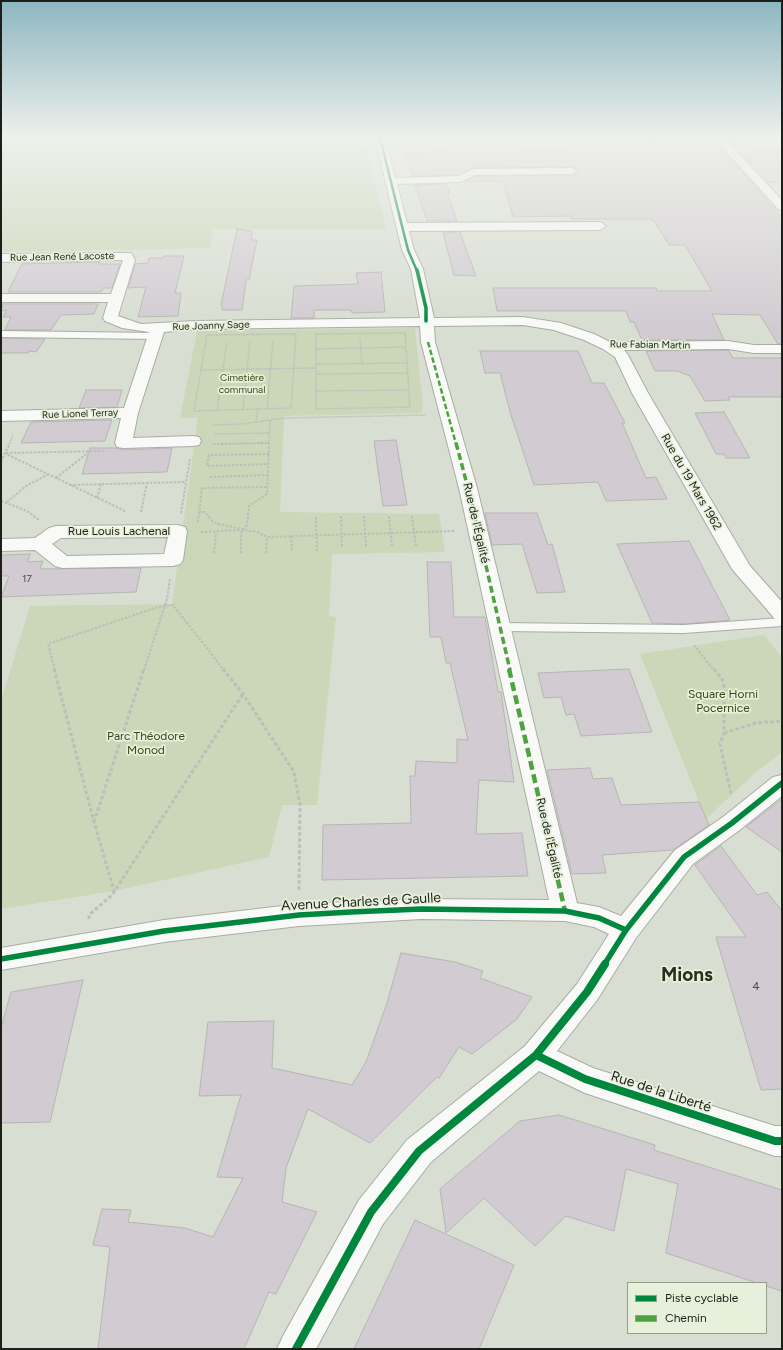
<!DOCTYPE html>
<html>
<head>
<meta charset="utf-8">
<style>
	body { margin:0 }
	#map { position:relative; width:783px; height:1350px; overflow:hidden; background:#d9ded2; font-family:Figtree,sans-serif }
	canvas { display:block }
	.frame { position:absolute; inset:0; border:2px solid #1c2018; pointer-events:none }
	.legend { position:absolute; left:627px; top:1282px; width:140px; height:52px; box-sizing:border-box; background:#e7f0da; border:1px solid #969d8c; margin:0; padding:5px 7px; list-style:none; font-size:12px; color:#1c2018 }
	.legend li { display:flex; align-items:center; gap:8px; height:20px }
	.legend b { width:20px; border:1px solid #969d8c }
</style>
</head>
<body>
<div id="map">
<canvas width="783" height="1350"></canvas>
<div class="frame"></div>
<ul class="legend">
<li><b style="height:5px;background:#00873e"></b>Piste cyclable</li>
<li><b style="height:5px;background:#4fa240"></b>Chemin</li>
</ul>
</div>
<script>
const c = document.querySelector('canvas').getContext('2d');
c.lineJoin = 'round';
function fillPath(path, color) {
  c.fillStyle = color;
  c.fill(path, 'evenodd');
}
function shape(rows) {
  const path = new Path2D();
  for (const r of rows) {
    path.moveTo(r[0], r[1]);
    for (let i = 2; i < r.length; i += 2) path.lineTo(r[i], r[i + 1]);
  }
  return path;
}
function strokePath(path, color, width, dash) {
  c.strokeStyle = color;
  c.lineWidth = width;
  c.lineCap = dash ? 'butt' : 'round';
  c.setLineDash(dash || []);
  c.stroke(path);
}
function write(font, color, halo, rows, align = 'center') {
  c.font = font + ' Figtree,sans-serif';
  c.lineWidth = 3.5;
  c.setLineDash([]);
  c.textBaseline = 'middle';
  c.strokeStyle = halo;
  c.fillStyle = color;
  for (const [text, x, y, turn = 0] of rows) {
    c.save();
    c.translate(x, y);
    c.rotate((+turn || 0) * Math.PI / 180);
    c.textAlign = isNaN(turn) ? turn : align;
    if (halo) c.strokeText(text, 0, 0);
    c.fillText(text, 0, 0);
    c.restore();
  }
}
fillPath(shape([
	[1,143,352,143,366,146,386,229,212,229,211,248,1,252],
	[415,328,423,408,421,413,284,416,280,512,439,514,445,552,332,554,329,616,336,617,317,805,282,805,269,857,114,891,1,909,1,701,30,606,172,604,198,418,180,418,197,331],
	[764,635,782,657,782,752,755,773,706,819,640,654]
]), '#cbd7b8');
const building = shape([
	[713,138,782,218,782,344,778,344,760,315,712,314,724,340,642,340,634,322,630,322,626,311,497,311,493,288,656,288,657,291,712,291,685,245,669,245,654,221,650,219,572,219,571,216,513,217,503,181,466,181,475,176,572,176,578,172,573,167,473,168,459,175,412,176,404,153,450,151,446,141,517,142,520,148,572,148,567,141,713,138],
	[726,138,748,138,760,149,782,150,782,183,768,182,726,138],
	[446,184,450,193,447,193,457,221,427,221,415,185,446,184],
	[237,229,252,231,251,240,257,240,249,280,246,280,242,310,222,310,222,305,221,305,237,229],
	[443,232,460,232,476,276,454,275,443,232],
	[164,256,184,256,175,293,181,293,178,316,138,317,146,287,128,288,135,264,148,263,149,258,163,258,164,256],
	[100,262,99,264,120,264,112,288,103,288,101,292,8,292,22,264,100,262],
	[381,272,385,312,352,313,351,310,314,310,314,318,291,318,294,286,358,284,356,273,381,272],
	[3,304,98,304,94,314,61,315,51,330,5,330,11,317,3,317,7,310,1,311,3,304],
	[1,338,45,339,36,352,29,351,28,353,1,353,1,338],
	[728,350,733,358,782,358,782,397,728,397,730,400,705,401,690,376,677,371,655,371,646,351,728,350],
	[480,351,578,351,592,383,604,383,625,423,622,423,646,478,656,477,667,499,606,501,598,482,534,485,511,415,500,373,485,373,480,351],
	[86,390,122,390,117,407,79,408,86,390],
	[724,412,750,458,726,458,724,454,716,454,695,413,724,412],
	[112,420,105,441,21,443,31,422,112,420],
	[396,440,407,505,383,506,374,441,396,440],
	[90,448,116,448,123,450,172,448,167,472,82,474,90,448],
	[485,513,537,513,548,545,552,544,565,592,537,593,522,544,492,545,485,513],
	[689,541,730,620,684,624,652,623,617,544,689,541],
	[30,554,28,562,43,561,40,569,141,568,136,592,1,597,9,576,1,576,1,555,30,554],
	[427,562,451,562,454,617,485,617,498,692,501,692,514,782,479,780,476,834,522,833,528,876,322,880,323,825,411,823,410,776,415,776,416,761,457,763,457,739,468,740,450,663,446,663,441,637,430,637,427,562],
	[629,669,652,732,581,736,574,714,566,715,561,697,544,698,538,673,629,669],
	[590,768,593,779,612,778,621,805,699,802,709,825,673,850,602,855,606,873,572,874,547,770,590,768],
	[782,799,782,852,746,827,782,799],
	[721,846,757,895,767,892,782,911,782,1089,761,1090,716,937,746,937,695,865,721,846],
	[401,953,455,962,483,971,480,978,532,997,517,1019,472,1054,459,1047,439,1078,437,1077,370,1143,308,1109,286,1168,282,1202,317,1212,276,1294,269,1292,244,1349,98,1349,110,1247,93,1245,102,1209,131,1210,128,1222,185,1228,213,1237,243,1178,217,1177,241,1095,199,1096,208,1022,274,1021,272,1068,352,1085,366,1062,387,1003,401,953],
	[83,980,50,1122,1,1123,1,1028,11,992,83,980],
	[559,1115,655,1145,654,1150,782,1190,782,1291,766,1286,766,1283,757,1283,666,1253,678,1184,626,1169,614,1231,566,1216,535,1246,484,1198,446,1233,440,1189,520,1121,559,1115],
	[415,1220,514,1265,479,1349,354,1349,415,1220]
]);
fillPath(building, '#d2ccd2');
strokePath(building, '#b5b5b3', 1);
const lane = shape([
	[1,331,156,333,160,336,156,339,1,337,1,331],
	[782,618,782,626,684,633,499,631,493,627,499,623,684,625,782,618]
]);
const street = shape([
	[375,138,385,138,395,178,459,176,473,169,572,168,577,171,572,174,475,175,461,182,397,184,407,223,600,222,606,226,600,230,409,231,414,250,423,269,434,318,523,317,561,323,594,334,610,342,728,341,754,345,782,345,782,353,754,353,728,349,624,350,628,355,648,393,750,566,782,602,782,621,775,619,732,569,632,393,615,357,603,349,584,340,554,330,523,325,434,326,435,342,477,488,577,903,599,907,621,916,675,850,723,817,773,777,782,775,782,796,741,829,693,864,636,938,597,1000,557,1051,593,1068,775,1126,782,1126,782,1156,775,1156,585,1093,539,1071,431,1162,383,1224,316,1349,277,1349,283,1336,359,1200,407,1140,525,1046,577,984,609,934,594,927,565,921,421,919,299,926,164,942,1,970,1,948,164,920,299,904,351,902,421,899,549,900,459,488,421,342,420,326,196,329,164,332,138,413,133,438,193,436,199,437,201,441,199,445,193,446,123,448,117,447,115,443,121,418,1,421,1,411,124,408,149,332,122,328,105,321,103,318,108,302,1,302,1,294,111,294,123,260,1,262,1,254,131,253,135,260,118,316,141,324,196,321,420,318,411,269,402,250,375,138],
	[714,138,724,138,782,200,782,210,778,209,714,138],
	[762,138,782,138,782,144,764,140,762,138],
	[178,525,185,527,187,531,183,560,180,564,173,566,62,568,55,566,35,550,1,551,1,539,35,538,49,528,56,526,178,525],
	[168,537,164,554,67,556,52,544,61,538,168,537]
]);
strokePath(lane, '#a9aca3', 2);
strokePath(street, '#a9aca3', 2);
strokePath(shape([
	[405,333,410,407,316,409,316,334,405,333],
	[296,334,291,408,194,411,207,335,296,334],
	[360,339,362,364],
	[316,349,406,347],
	[316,364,407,363],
	[201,370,316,368],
	[316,374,407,373],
	[316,391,408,390],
	[243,409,250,341],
	[267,409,273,341],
	[217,410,227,342],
	[256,422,258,409],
	[213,425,242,424,270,420],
	[215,434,270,433],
	[9,444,13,435],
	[222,444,269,443],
	[269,444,270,420,284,418,425,415]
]), '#bcbeba', 1.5, [1.5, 1]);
strokePath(shape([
	[213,444,269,443],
	[4,453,125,511],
	[6,453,105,451],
	[269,454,209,455,207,466,269,464],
	[1,462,10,443],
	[210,477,268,475],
	[56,478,89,452],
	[70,485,186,482],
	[97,498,101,484],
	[1,501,27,511,39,520],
	[7,502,26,486,49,474],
	[141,512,147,483],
	[199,512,205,512,212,521,218,524,243,529],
	[181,513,190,459],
	[341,516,342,548],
	[364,516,366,547],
	[389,516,392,546],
	[412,516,416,546],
	[316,517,317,551],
	[198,522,202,488,268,487],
	[201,532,243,530,257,532,267,537,454,531],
	[291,536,292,552],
	[214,553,216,532],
	[241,553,241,533,247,525,249,506,267,494,269,443],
	[266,553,267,537],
	[694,645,714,670],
	[55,670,48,644,158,607,173,605,224,670],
	[144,670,167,599,170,579]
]), '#bcbeba', 2, [2.5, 1.5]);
strokePath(shape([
	[54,669,94,822,114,891],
	[223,669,243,694,294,772,300,805,299,891],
	[714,669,722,679,724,686,724,733,720,744,731,794],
	[724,733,756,723,782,721],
	[94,822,144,669],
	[89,919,89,915,112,895,243,694]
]), '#bcbeba', 3, [3.5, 2.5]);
fillPath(lane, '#f9faf8');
fillPath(street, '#f9faf8');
strokePath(shape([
	[428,342,456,444]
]), '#4fa240', 2.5, [5.5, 2.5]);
strokePath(shape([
	[456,443,468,488,510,670]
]), '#4fa240', 3.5, [7, 3.5]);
strokePath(shape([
	[509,669,565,911]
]), '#4fa240', 4.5, [9, 4.5]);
strokePath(shape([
	[380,138,408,250,417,271]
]), '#00873e', 2.5);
strokePath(shape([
	[417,270,426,308,426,321]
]), '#00873e', 3.5);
strokePath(shape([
	[1,959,164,931,299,915,351,912,421,909,565,911,599,918,626,930],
	[604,965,626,930,684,857,732,823,782,783]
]), '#00873e', 5.5);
strokePath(shape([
	[536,1055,585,1079,775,1141,782,1141],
	[296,1349,371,1212,419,1151,536,1055,587,992,605,964]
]), '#00873e', 8);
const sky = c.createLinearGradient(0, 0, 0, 327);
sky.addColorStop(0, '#8db6c1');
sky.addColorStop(0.42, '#eef0eb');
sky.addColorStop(1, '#eef0eb00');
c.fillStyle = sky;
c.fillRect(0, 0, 783, 327);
write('10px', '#1c2018', '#e7f0da', [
	["Rue Jean René Lacoste",62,257,-1],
	["Rue Joanny Sage",211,326,-2],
	["Rue Fabian Martin",650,345,1],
	["Rue Lionel Terray",80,414,-2]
]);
write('10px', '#364615', '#e7f0da', [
	["Cimetière",242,378],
	["communal",242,390]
]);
write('10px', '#4a4b46', null, [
	["17",27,579]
]);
write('12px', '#1c2018', '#e7f0da', [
	["Rue du 19 Mars 1962",691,482,60],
	["Rue de l'Égalité",476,523,77],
	["Rue Louis Lachenal",119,531],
	["Rue de l'Égalité",549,838,77]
]);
write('12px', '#364615', '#e7f0da', [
	["Square Horni",723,694],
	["Pocernice",723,708],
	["Parc Théodore",146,736],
	["Monod",146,750]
]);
write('12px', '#4a4b46', null, [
	["4",756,986]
]);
write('14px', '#1c2018', '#e7f0da', [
	["Avenue Charles de Gaulle",361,902,-3],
	["Rue de la Liberté",661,1092,18]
]);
write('bold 19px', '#272e1d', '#e7f0da', [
	["Mions",687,975]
]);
</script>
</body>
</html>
